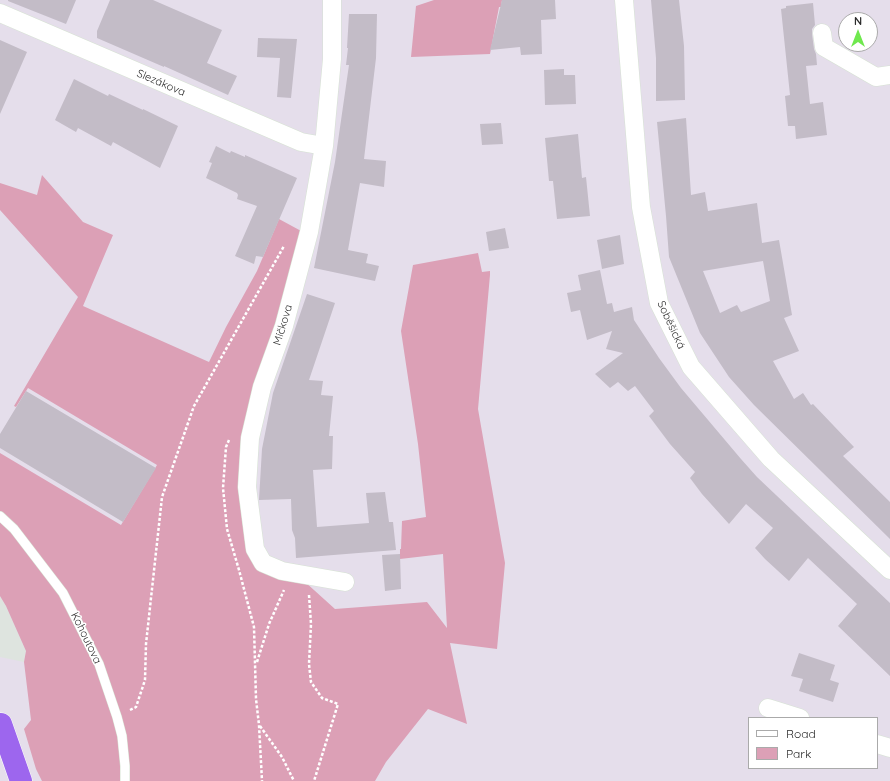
<!DOCTYPE html>
<html>
<head>
<meta charset="utf-8">
<style>
	body { margin:0 }
	#map { position:relative; width:890px; height:781px; overflow:hidden; background:#e5deeb; font-family:Quicksand,sans-serif }
	canvas { display:block }
	.legend { position:absolute; left:748px; top:717px; width:130px; height:52px; box-sizing:border-box; background:#fff; border:1px solid #aaa; margin:0; padding:5px 7px; list-style:none; font-size:12px; color:#2b2b2b }
	.legend li { display:flex; align-items:center; gap:8px; height:20px }
	.legend b { width:20px; border:1px solid #aaa }
	.north { position:absolute; left:838px; top:12px; width:40px; height:40px; box-sizing:border-box; background:#fff; border:1px solid #aaa; border-radius:50%; rotate:0deg; font-size:11px; font-weight:700; line-height:16px; text-align:center; color:#2b2b2b }
	.north::after { content:''; display:block; margin:auto; width:14px; height:18px; background:#6fe84e; clip-path:polygon(50% 0,100% 100%,50% 72%,0 100%) }
</style>
</head>
<body>
<div id="map">
<canvas width="890" height="781"></canvas>
<ul class="legend">
<li><b style="height:5px;background:#fff"></b>Road</li>
<li><b style="height:11px;background:#dca0b6"></b>Park</li>
</ul>
<div class="north">N</div>
</div>
<script>
const c = document.querySelector('canvas').getContext('2d');
c.lineJoin = 'round';
function fillPath(path, color) {
  c.fillStyle = color;
  c.fill(path, 'evenodd');
}
function shape(rows) {
  const path = new Path2D();
  for (const r of rows) {
    path.moveTo(r[0], r[1]);
    for (let i = 2; i < r.length; i += 2) path.lineTo(r[i], r[i + 1]);
  }
  return path;
}
function strokePath(path, color, width, dash) {
  c.strokeStyle = color;
  c.lineWidth = width;
  c.lineCap = dash ? 'butt' : 'round';
  c.setLineDash(dash || []);
  c.stroke(path);
}
function write(font, color, halo, rows, align = 'center') {
  c.font = font + ' Quicksand,sans-serif';
  c.lineWidth = 3;
  c.setLineDash([]);
  c.textBaseline = 'middle';
  c.strokeStyle = halo;
  c.fillStyle = color;
  for (const [text, x, y, turn = 0] of rows) {
    c.save();
    c.translate(x, y);
    c.rotate((+turn || 0) * Math.PI / 180);
    c.textAlign = isNaN(turn) ? turn : align;
    if (halo) c.strokeText(text, 0, 0);
    c.fillText(text, 0, 0);
    c.restore();
  }
}
fillPath(shape([
	[0,596,6,606,26,651,24,662,0,657]
]), '#dee4df');
fillPath(shape([
	[434,0,502,0,501,7,499,7,490,54,411,57,416,6],
	[42,175,83,222,113,235,83,306,209,362,226,327,257,271,279,219,303,232,276,326,256,386,249,550,304,581,335,609,427,602,447,628,443,554,400,559,400,549,401,549,402,521,426,517,418,444,401,331,413,265,478,253,482,272,490,271,490,275,478,409,505,563,497,649,450,643,467,724,428,709,386,762,375,781,42,781,36,769,24,729,31,720,24,662,26,651,6,606,0,596,0,453,121,525,157,465,28,388,16,407,14,406,78,297,0,210,0,183,37,195]
]), '#dca0b6');
fillPath(shape([
	[8,0,76,0,66,24,8,1],
	[110,0,153,0,222,30,207,63,237,76,228,95,164,66,164,67,97,38,97,31],
	[502,0,555,0,556,19,541,20,542,54,521,55,520,47,490,50],
	[651,0,679,0,684,46,685,100,656,101,656,58],
	[813,3,815,25,812,29,812,34,814,49,816,54,817,65,806,66,810,104,823,102,827,135,796,139,795,126,788,126,785,96,790,95,781,9,786,8,786,6],
	[349,14,377,14,376,58,364,159,386,161,384,187,360,183,348,250,368,254,366,263,379,266,375,281,314,268,335,162,349,65,346,65,348,48,347,48],
	[258,38,297,39,291,98,277,97,280,58,257,57],
	[0,40,27,52,0,114],
	[564,69,564,75,575,75,576,104,545,105,544,70],
	[74,79,108,96,109,94,143,110,143,109,178,126,160,168,113,142,111,146,78,128,76,132,55,120],
	[686,118,691,195,705,192,708,211,757,203,762,243,779,240,792,315,784,318,799,351,773,361,794,399,803,393,811,405,813,404,854,447,843,456,890,502,890,539,754,405,729,377,700,333,669,257,666,216,657,122],
	[763,261,770,301,741,312,737,305,720,313,703,271],
	[501,123,503,144,482,145,480,124],
	[578,134,582,178,586,177,590,216,557,219,553,181,549,181,545,138],
	[216,146,230,153,231,151,245,157,245,155,297,178,263,257,256,256,254,264,235,256,257,206,237,199,238,195,237,193,206,178,212,163,209,162],
	[505,228,509,248,489,251,486,232],
	[620,235,624,264,602,269,597,240],
	[600,270,607,304,612,303,614,312,632,307,634,320,659,358,681,388,741,459,757,477,890,603,890,676,838,626,857,604,808,558,789,581,765,559,755,548,773,528,746,504,729,524,702,494,690,478,695,472,670,444,649,416,654,411,635,386,628,391,618,382,610,388,595,374,623,353,606,349,612,331,587,340,580,310,571,312,567,293,581,290,578,275],
	[307,294,335,303,309,380,323,381,321,395,333,396,329,436,333,436,332,469,313,470,317,527,369,523,366,493,385,492,389,522,393,522,396,550,296,558,295,538,292,530,291,499,259,500,262,449,273,393],
	[26,391,156,468,123,522,0,448,0,434],
	[400,554,401,589,385,591,382,555],
	[799,653,835,665,830,680,839,683,833,702,799,691,803,679,791,676]
]), '#c3bcc7');
const lane = shape([
	[0,516,14,529,63,593,99,664,117,717,122,736,125,766,125,781]
]);
const street = shape([
	[332,0,332,59,324,146,309,232,284,326,262,387,250,438,247,487,255,549,263,563,282,571,345,582],
	[624,0,641,207,659,303,691,367,771,459,890,570],
	[0,13,301,142,324,146],
	[822,33,824,47,876,77,890,75],
	[768,708,800,718],
	[877,744,890,748]
]);
const highway = shape([
	[1,724,21,781]
]);
strokePath(lane, '#d6e2d3', 10);
strokePath(street, '#d6e2d3', 19);
strokePath(highway, '#fff', 23);
strokePath(shape([
	[229,440,226,447,223,488,227,529,239,570,254,627,256,699,259,725,262,781],
	[309,595,311,624,309,664,311,682,322,698,338,704,314,781],
	[257,662,269,624,284,590],
	[130,710,136,707,145,680,146,644,162,497,194,406,284,246],
	[260,726,282,757,294,781]
]), '#fff', 2.5, [3, 2]);
strokePath(lane, '#fff', 9);
strokePath(street, '#fff', 18);
strokePath(highway, '#9d66ee', 22);
write('11px', '#2b2b2b', '#fff', [
	["Slezákova",161,83,23],
	["Míčkova",283,325,-73],
	["Soběšická",671,325,65],
	["Kohoutova",86,638,64]
]);
</script>
</body>
</html>
